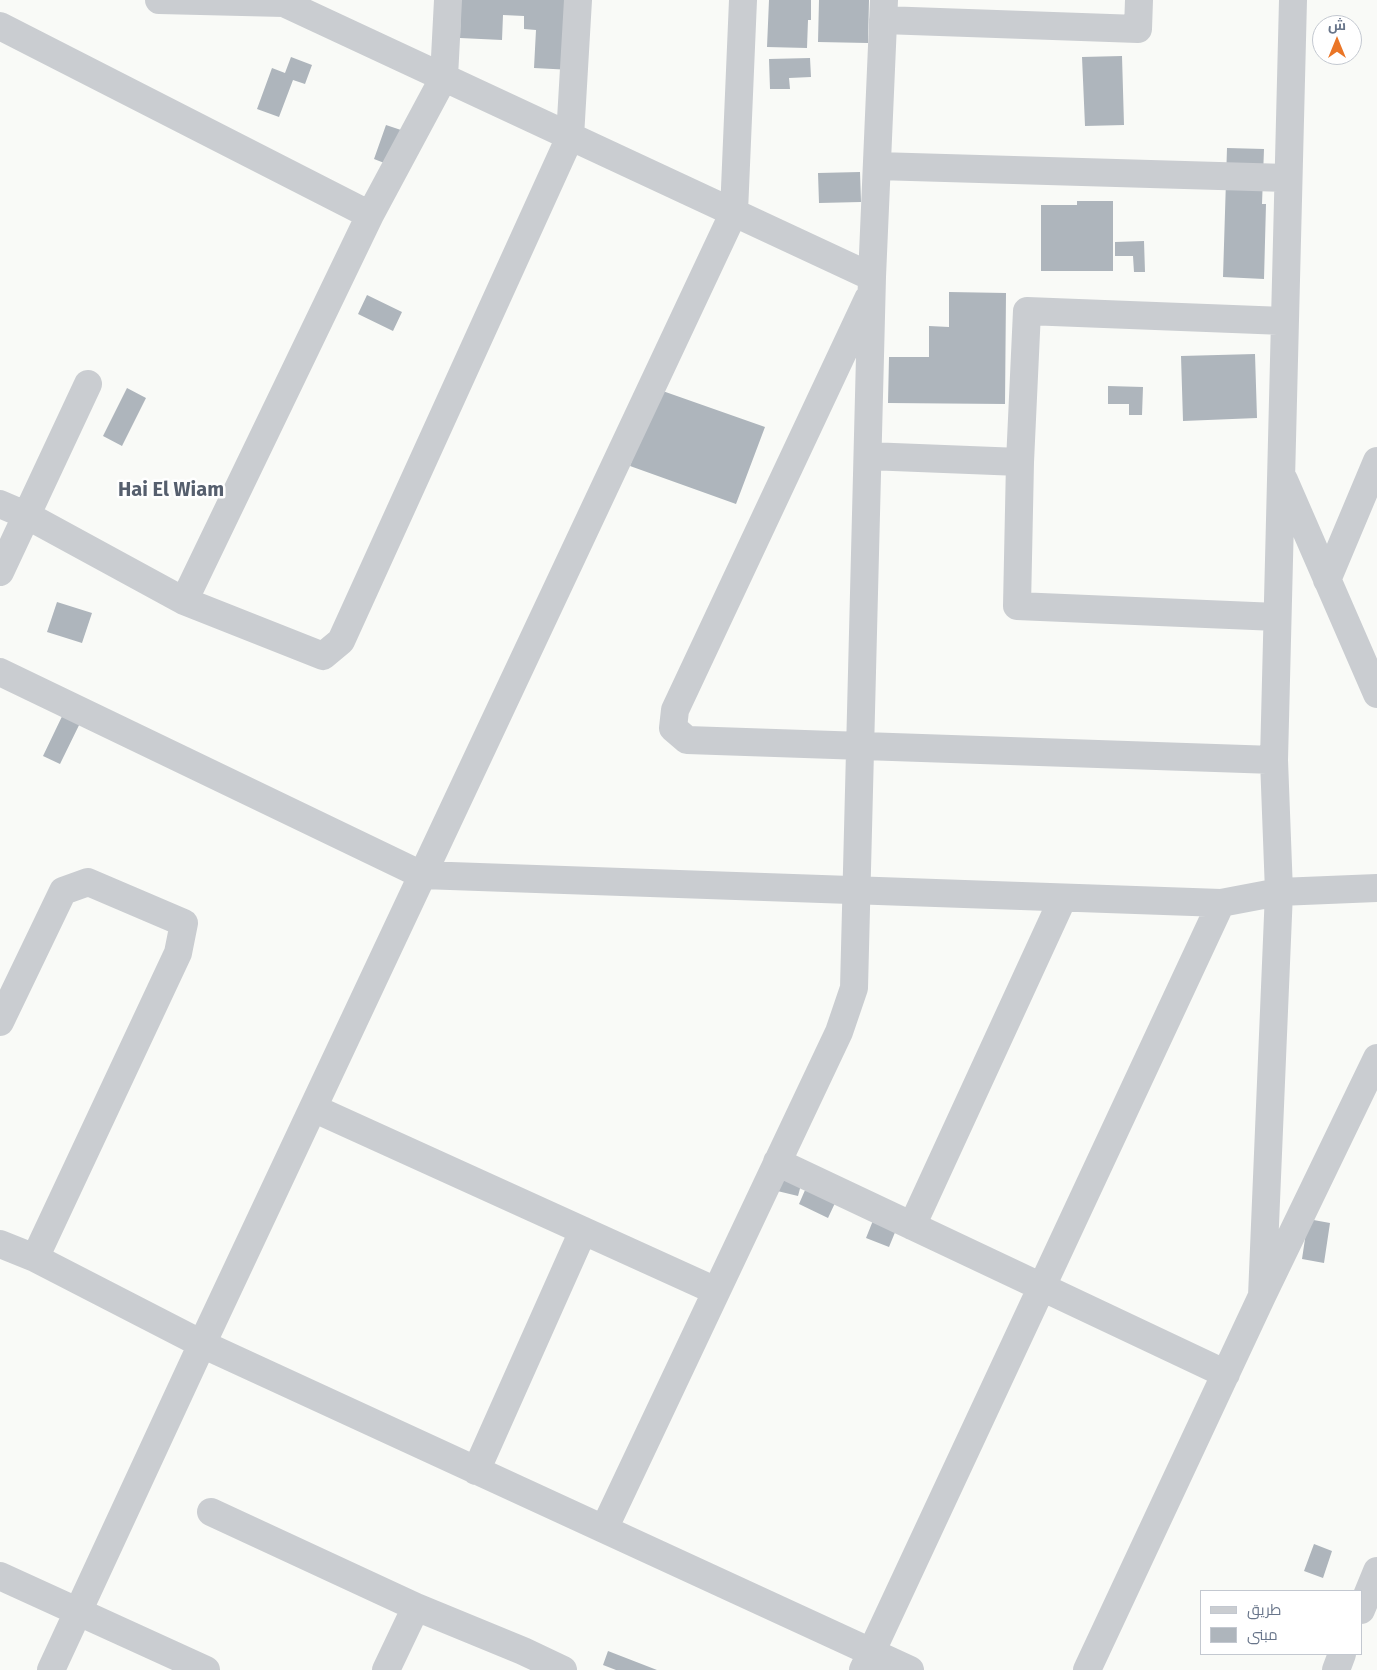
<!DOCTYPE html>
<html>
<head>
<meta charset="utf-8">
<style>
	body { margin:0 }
	#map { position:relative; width:1377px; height:1670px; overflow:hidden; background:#f9faf7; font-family:"Fira Sans",Cairo,sans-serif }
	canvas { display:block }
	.legend { position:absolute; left:1200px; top:1590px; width:162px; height:65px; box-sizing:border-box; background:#fff; border:1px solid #c3c8d0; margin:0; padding:6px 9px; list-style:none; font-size:15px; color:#68758a }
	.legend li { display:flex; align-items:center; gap:10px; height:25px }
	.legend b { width:25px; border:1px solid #c3c8d0 }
	.north { position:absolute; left:1312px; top:15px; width:50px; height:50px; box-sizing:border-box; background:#fff; border:1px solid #c3c8d0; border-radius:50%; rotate:0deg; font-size:14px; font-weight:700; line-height:20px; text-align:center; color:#68758a }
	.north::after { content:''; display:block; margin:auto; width:18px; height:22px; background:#ea7627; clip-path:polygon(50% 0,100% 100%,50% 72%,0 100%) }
</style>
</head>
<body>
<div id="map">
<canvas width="1377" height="1670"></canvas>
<ul class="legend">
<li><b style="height:6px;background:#cacdd1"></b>طريق</li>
<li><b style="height:14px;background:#aeb5bc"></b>مبنى</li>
</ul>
<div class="north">ش</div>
</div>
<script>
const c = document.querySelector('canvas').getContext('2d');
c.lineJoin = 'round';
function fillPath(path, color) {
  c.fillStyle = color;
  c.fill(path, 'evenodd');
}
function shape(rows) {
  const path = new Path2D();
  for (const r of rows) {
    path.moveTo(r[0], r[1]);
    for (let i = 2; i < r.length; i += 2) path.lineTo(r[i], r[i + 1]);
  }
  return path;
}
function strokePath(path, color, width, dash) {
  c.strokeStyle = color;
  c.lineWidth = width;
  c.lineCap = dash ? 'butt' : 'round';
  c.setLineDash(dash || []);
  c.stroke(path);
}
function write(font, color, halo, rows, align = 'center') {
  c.font = font + ' "Fira Sans",sans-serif';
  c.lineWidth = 5;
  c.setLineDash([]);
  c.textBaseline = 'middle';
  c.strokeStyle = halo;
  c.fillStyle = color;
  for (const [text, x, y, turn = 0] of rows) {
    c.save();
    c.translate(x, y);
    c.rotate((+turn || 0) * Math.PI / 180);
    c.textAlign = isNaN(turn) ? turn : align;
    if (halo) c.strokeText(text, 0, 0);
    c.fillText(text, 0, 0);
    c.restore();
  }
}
fillPath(shape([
	[461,0,576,0,572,70,534,68,536,30,524,29,524,16,503,15,502,40,460,38],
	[769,0,811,0,811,20,808,20,807,48,767,47],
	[819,0,869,0,868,43,818,42],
	[1122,56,1124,125,1085,126,1082,57],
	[291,57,312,65,305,84,293,80,279,117,257,109,272,68,285,73],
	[810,58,811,77,789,78,790,89,770,89,769,59],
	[386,125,404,131,392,166,374,159],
	[1227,148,1264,149,1262,204,1266,204,1264,279,1223,277],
	[860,172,861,202,819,203,818,173],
	[1077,201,1113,201,1113,271,1041,271,1041,205,1077,205],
	[1144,241,1145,272,1134,272,1133,256,1115,256,1115,242],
	[949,292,1006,293,1005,404,888,403,889,357,929,357,929,326,949,327],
	[367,295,402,312,393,331,358,314],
	[1255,354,1257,418,1183,421,1181,356],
	[1108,386,1143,387,1142,415,1129,415,1129,404,1108,404],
	[127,388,146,398,122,446,103,436],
	[657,389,765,427,736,504,630,466],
	[57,602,92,613,82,643,47,632],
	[67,706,84,715,60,764,43,756],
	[807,1162,798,1196,769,1189],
	[812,1174,842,1188,828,1218,799,1204],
	[882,1198,905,1208,889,1247,866,1238],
	[1308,1219,1330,1223,1324,1263,1302,1259],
	[1314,1544,1332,1551,1323,1578,1304,1571],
	[608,1651,657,1670,616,1670,603,1665]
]), '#aeb5bc');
strokePath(shape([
	[159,0,284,3,872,277],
	[883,20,1138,29,1139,0],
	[0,26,370,215],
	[877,166,1287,178],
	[868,299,675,710,673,728,687,740,1274,760],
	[868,456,1020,462],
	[1284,480,1377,694],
	[0,504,28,516,184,601,323,656,341,641,570,137,578,0],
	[0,572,88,384],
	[1327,580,1377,461],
	[184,601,370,215,444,77,448,0],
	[1277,617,1017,606,1020,462,1027,311,1284,321],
	[0,672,422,875,1221,903,1279,892,1377,888],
	[0,1022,63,891,88,882,184,923,178,953,35,1258],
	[313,1108,716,1291],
	[777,1162,1226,1374],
	[912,1226,1063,898],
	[0,1244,35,1258,202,1344,910,1670],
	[1262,1296,1279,892,1274,760,1293,0],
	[476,1471,583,1231],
	[211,1512,416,1607,523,1651,563,1670],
	[604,1529,839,1032,854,988,872,277,884,0],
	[0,1576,206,1670],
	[1361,1610,1377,1571],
	[51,1670,202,1344,734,212,743,0],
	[386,1670,416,1607],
	[863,1670,1221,903],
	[1087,1670,1262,1296,1377,1058],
	[1336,1670,1342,1654]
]), '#cacdd1', 28);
write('bold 20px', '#565f6e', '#fff', [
	["Hai El Wiam",171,490]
]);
</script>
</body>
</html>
